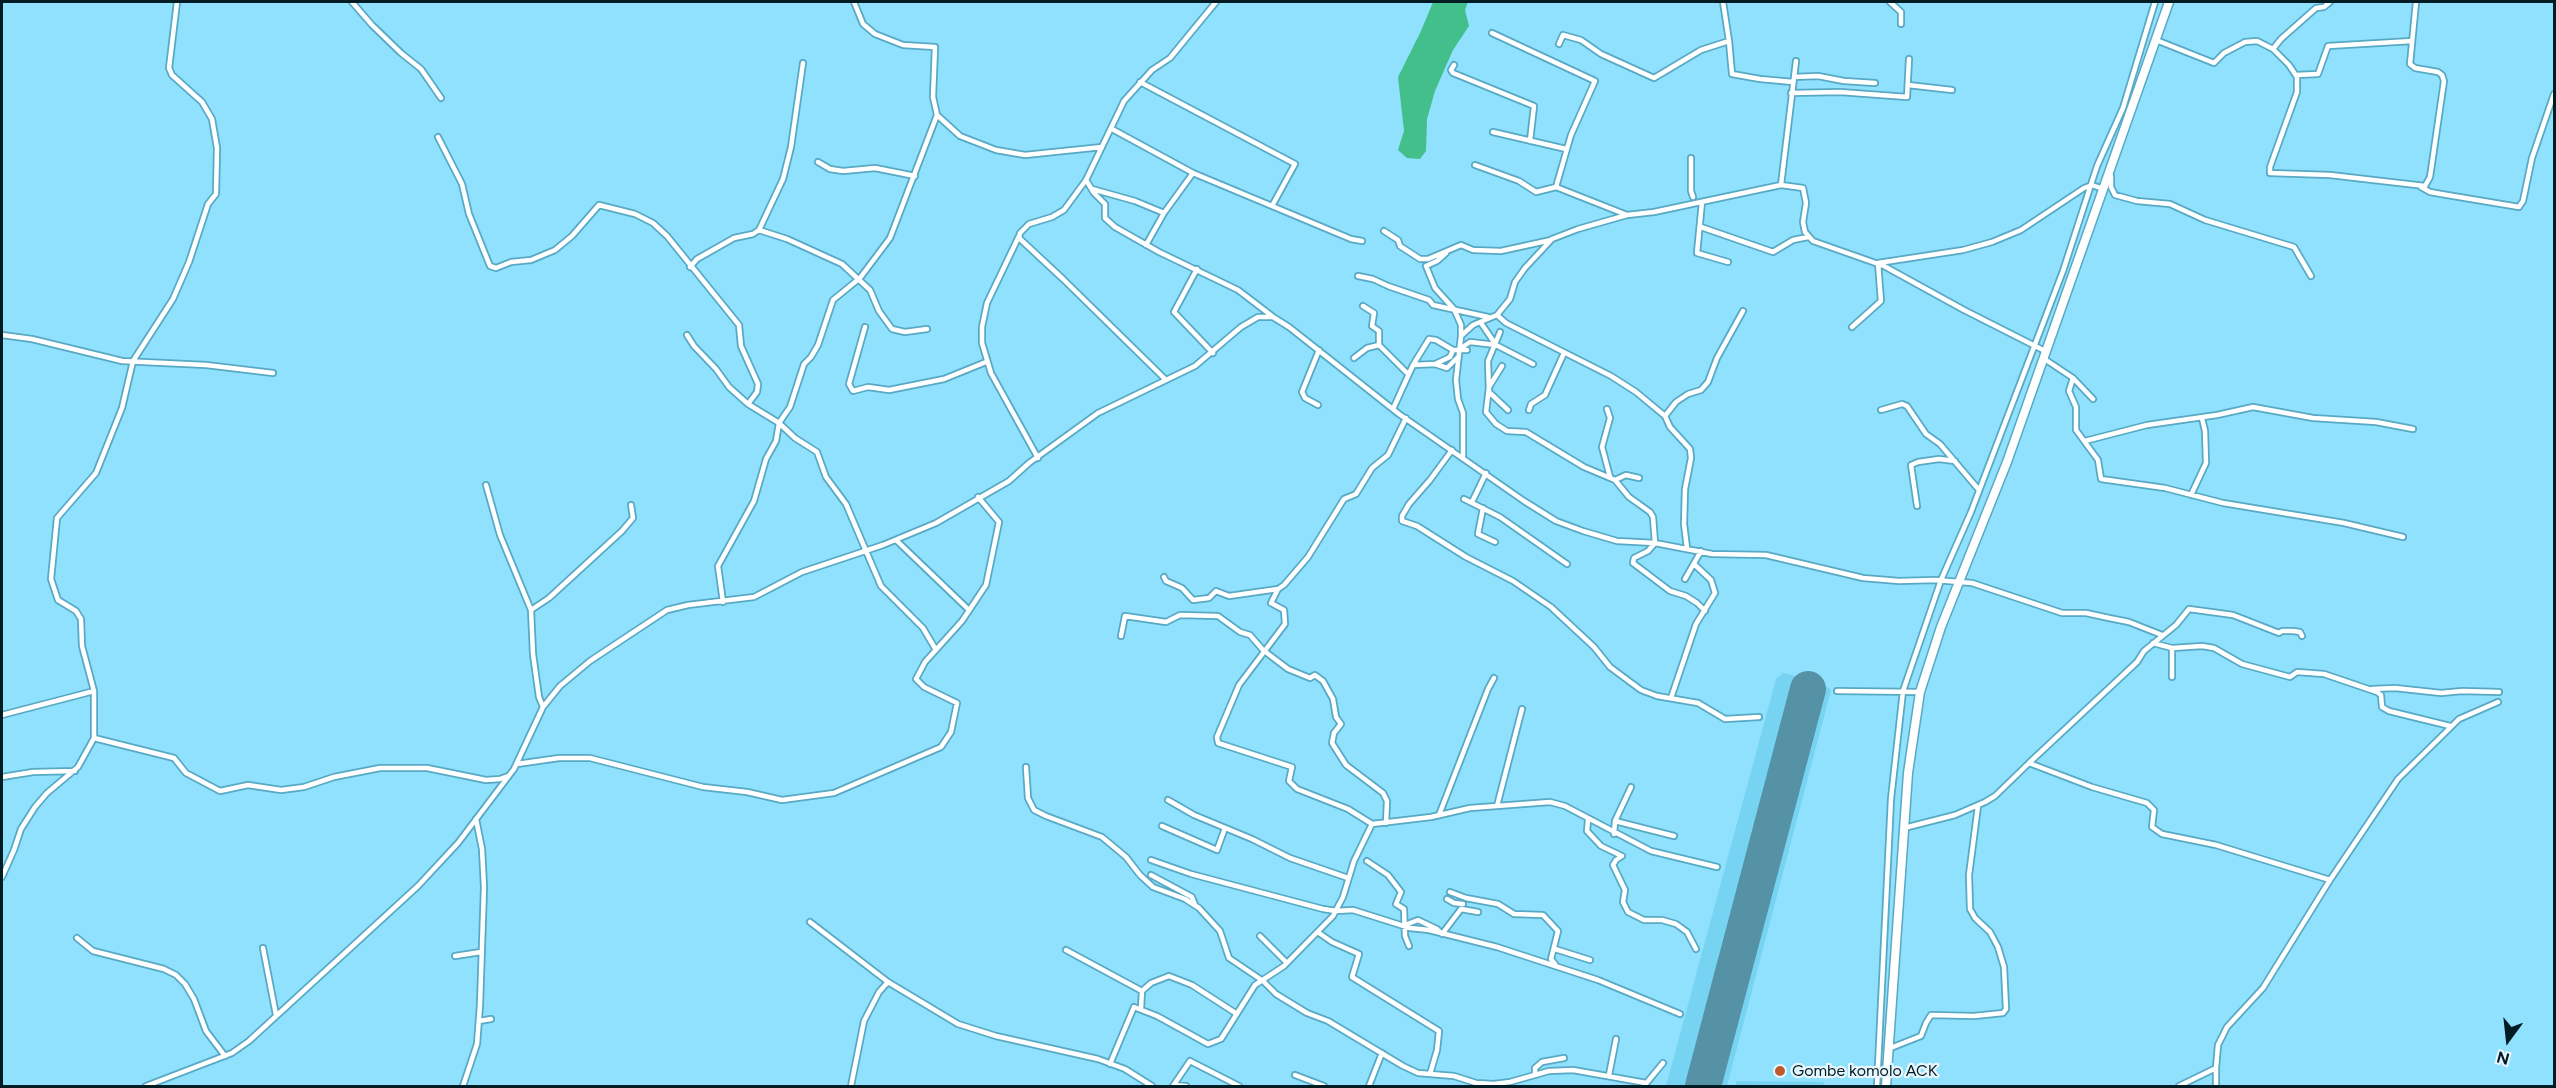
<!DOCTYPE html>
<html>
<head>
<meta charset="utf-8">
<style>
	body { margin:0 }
	#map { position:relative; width:2556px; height:1088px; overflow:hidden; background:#8fe1fd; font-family:Figtree,sans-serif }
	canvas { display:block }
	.frame { position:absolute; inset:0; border:3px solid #021c24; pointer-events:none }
	.north { position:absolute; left:2478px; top:1010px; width:60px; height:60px; -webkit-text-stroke:4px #e8f7fd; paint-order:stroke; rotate:195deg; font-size:16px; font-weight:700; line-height:24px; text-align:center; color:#021c24 }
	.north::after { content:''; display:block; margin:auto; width:21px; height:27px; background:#021c24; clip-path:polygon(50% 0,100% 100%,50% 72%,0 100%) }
</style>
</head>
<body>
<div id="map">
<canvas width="2556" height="1088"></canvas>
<div class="frame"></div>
<div class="north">N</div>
</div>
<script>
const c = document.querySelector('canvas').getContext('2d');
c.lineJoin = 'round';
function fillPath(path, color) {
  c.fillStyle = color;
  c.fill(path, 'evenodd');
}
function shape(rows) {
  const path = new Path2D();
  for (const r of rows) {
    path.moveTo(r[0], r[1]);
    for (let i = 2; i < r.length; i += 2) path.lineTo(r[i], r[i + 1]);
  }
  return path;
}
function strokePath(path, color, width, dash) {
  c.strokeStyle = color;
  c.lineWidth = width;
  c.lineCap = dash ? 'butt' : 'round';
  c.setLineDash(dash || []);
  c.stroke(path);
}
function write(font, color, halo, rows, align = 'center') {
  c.font = font + ' Figtree,sans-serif';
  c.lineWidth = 4.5;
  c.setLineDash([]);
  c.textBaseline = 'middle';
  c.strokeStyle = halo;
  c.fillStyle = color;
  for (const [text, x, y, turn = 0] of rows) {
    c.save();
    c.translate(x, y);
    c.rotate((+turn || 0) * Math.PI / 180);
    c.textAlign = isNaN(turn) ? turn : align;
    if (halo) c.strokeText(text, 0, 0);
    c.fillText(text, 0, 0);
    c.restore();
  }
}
fillPath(shape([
	[1783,673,1820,682,1831,690,1727,1086,1666,1086,1776,679],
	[1737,1081,1824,1082,1823,1086,1735,1086]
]), '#77d3f2');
fillPath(shape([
	[1433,2,1468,2,1465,10,1469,26,1453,50,1435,91,1427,119,1426,151,1420,159,1407,158,1398,150,1404,131,1398,77,1421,31]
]), '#43bf8b');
strokePath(shape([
	[1703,1086,1808,689]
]), '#5692a5', 36);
const street = shape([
	[352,2,372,25,401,53,421,69,441,98],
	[854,2,863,24,875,34,903,45,935,47,933,97,937,115,960,136,996,150,1025,155,1102,147],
	[1216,2,1170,58,1152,70,1124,101,1086,180,1094,193,1105,204,1105,218,1115,227,1159,252,1238,290,1272,316],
	[1890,2,1901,12,1901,24],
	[1492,33,1595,81,1571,135,1556,187,1627,215],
	[2156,40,2214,63,2224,53,2245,42,2257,41,2273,49,2289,65,2297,77,2297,92,2270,167,2270,173,2330,175,2425,186,2430,177,2444,81,2442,75,2438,72,2415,68,2410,64,2416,2],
	[1729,41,1732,74,1760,79,1793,82],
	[1559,44,1563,35,1581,40,1601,54,1654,78,1701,50,1729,41,1723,2],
	[2273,49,2281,39,2316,8,2324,7,2330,2],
	[1454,65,1451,70,1453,73,1534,106,1530,141],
	[2296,75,2318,74,2328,46,2412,41],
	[1794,77,1818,76,1844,81,1875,83],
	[1140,82,1295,164,1272,206],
	[1908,85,1952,90],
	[1791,93,1840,92,1907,97,1909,59],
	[1112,129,1193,173],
	[1493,132,1566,149],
	[438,137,462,184,469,214,490,266,496,268,511,262,531,260,555,250,572,236,599,205,635,214,653,223,667,236,739,325,741,346,758,384,757,392,748,404,779,423,795,438,817,452,826,477,846,504,881,586,923,628,936,650],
	[1691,158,1691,191,1693,197],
	[818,162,830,169,843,171,875,168,915,176],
	[1475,165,1519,181,1536,192,1556,187],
	[2111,176,2111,187,2115,195,2137,201,2170,204,2205,220,2294,247,2311,276],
	[1086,180,1064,210,1052,217,1029,224,1020,233,1019,238,1063,279,1166,380],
	[1781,185,1796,61],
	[2421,187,2430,192,2447,195,2519,207,2523,201,2532,158,2554,94],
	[1092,189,1135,201,1164,213],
	[1702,202,1697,253,1728,262],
	[1701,227,1773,252,1793,240,1808,237],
	[759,230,783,179,791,147,803,63],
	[1384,231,1398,240,1400,246,1420,259,1428,259,1461,245,1473,250,1501,251,1551,240],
	[1019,236,987,303,982,327,982,343,991,373,1038,458],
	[1146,245,1164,213,1193,173,1351,239,1362,241],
	[1446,253,1437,261,1426,266,1435,288,1454,309,1461,325,1461,336],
	[1878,263,1963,250,1992,242,2021,230,2084,188,2092,185,2103,189],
	[690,267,697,259,734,238,753,234,759,230,787,239,842,264,870,290,879,311,892,329,905,332,927,329],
	[1197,269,1174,312,1213,353],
	[1358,276,1373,279,1388,286,1429,300,1433,305,1488,317],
	[1363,306,1374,313,1372,326,1379,331,1379,345,1407,373],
	[1497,315,1506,323,1611,376,1636,392,1665,416,1670,427,1690,449,1691,458,1685,489,1684,524,1687,548],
	[1481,323,1496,345],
	[865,327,849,384,853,391,868,387,889,390,944,379,986,362],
	[1852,327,1881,301,1878,263],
	[1500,332,1488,361,1489,392,1508,410],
	[2,335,32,339,122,361,206,365,273,373],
	[687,335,694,346,716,369,729,387,748,404],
	[1461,348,1470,342,1496,345,1533,364],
	[1354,358,1367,348,1379,345],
	[2043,358,2073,378,2069,391,2076,407,2076,430,2098,460,2101,479,2165,488,2223,503,2344,523,2403,537],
	[1435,364,1447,368,1457,358],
	[1413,365,1429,339,1436,340,1453,350],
	[1502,366,1489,387,1486,412,1496,424,1507,431,1526,432,1584,467,1615,480,1629,497,1650,512,1653,517,1655,543,1648,551,1634,558,1633,563,1670,591,1686,596,1697,603,1705,611],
	[2073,378,2093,399],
	[1318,405,1305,398,1302,392,1319,350],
	[1393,409,1413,365,1435,364,1450,357,1453,350,1467,350],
	[1607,409,1610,418,1602,447,1610,477],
	[1529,410,1531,404,1545,395,1564,353],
	[1881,410,1902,404,1907,406,1926,434,1940,444,1979,490],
	[1665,416,1676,402,1688,394,1701,390,1708,382,1717,358,1743,311],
	[2085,441,2147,425,2217,415,2253,407,2313,418,2376,422,2413,429],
	[1452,450,1430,480,1409,504,1402,516,1402,521,1417,526,1466,557,1513,581,1551,607,1594,647,1610,667,1641,690,1657,696,1698,703,1725,719,1759,717],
	[1463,456,1463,413,1458,399,1456,380,1461,336,1473,325,1497,315,1510,299,1515,282,1525,268,1552,239,1578,229,1627,215,1654,212,1781,185,1803,188,1806,203,1803,222,1805,232,1813,241,1884,266,1964,310,2045,351],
	[1615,480,1626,475,1639,478],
	[486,485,500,535,531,610,533,654,539,697,543,707],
	[2191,495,2206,463,2205,431,2202,418],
	[1464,499,1500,517,1567,564],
	[1472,502,1486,473],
	[1917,506,1911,465,1918,462,1939,459,1955,461],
	[1483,508,1478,534,1495,542],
	[896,540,969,610],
	[1164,577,1166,581,1182,588,1193,600,1209,598,1216,591,1229,596,1278,589,1284,585,1308,557,1344,499,1356,494,1372,468,1388,455,1406,418],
	[1685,579,1701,551],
	[1278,589,1271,603,1284,610,1285,624,1239,685,1217,737,1218,743,1292,767,1289,781,1297,789,1348,809,1372,824],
	[723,602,718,566,754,501,766,459,776,441,779,423,790,407,804,364,811,357,818,345,833,300,860,278,890,238,937,115],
	[531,610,549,598,622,531,633,518,631,505],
	[1121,636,1125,616,1166,622,1180,615,1218,616,1240,632,1250,635,1263,650,1288,669,1310,678,1315,675,1323,681,1333,699,1336,717,1341,724,1334,733,1332,743,1346,765,1383,793,1387,801,1386,823],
	[2153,643,2172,648,2202,646,2214,648,2242,664,2290,677,2297,672,2324,674,2377,692,2381,695,2382,707,2389,711,2450,726],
	[2172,648,2172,677],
	[2372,689,2395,688,2441,693,2462,691,2499,692],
	[1837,691,1920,692],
	[1671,698,1696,624,1715,593,1711,580,1694,564],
	[2,715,94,691],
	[94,738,174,758,186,773,220,791,248,785,281,790,304,787,334,777,380,768,427,768,486,780,500,779,508,776],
	[2029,763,2137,662,2144,651,2176,625,2189,609,2233,615,2279,633,2282,631,2293,631,2300,632,2302,636],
	[517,764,559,758,590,758,703,787,747,792,782,800,834,793,941,747,951,732,957,703,924,687,916,679,925,662,962,621,986,585,999,522,978,497],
	[1026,767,1028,798,1034,810,1046,816,1102,837,1126,857,1140,875,1153,887,1185,899,1199,908,1220,931,1229,958,1263,981,1276,994,1307,1013,1328,1021,1403,1066,1418,1073,1454,1076,1476,1083,1494,1084,1510,1082,1549,1071,1573,1070,1646,1083],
	[2,777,33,772,75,771],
	[1168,800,1194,815,1252,839,1290,858,1348,878],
	[1497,806,1522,709],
	[1439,815,1488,689,1494,678],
	[1588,820,1587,831,1601,846,1622,856,1616,860,1613,865,1625,890,1623,902,1628,912,1644,920,1662,920,1676,924,1687,932,1696,949],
	[1615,821,1674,836],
	[1162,826,1217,850,1225,828],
	[1904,828,1955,815,1985,802,1995,796,2029,763,2092,787,2147,803,2154,810,2152,827,2162,834,2216,845,2330,880],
	[1614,834,1615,821,1631,787],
	[1151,860,1191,874,1323,909,1336,911,1353,910,1410,928,1429,930,1497,947,1598,980,1680,1014],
	[1367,861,1388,875,1401,892,1396,904,1404,909,1405,936,1409,946],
	[1151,875,1192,897,1195,905],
	[2,877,14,850,21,829,35,807,47,793,78,767,94,738,94,691,82,646,81,619,76,611,58,600,51,579,57,518,96,473,122,408,133,361,173,299,189,262,208,204,216,194,217,148,212,119,202,102,172,75,169,68,177,2],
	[1450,892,1466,898,1498,904,1514,914,1543,915,1558,931,1551,959,1555,964],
	[1447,899,1454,903,1463,904],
	[810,922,888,982,958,1024,996,1036,1098,1059,1125,1069,1152,1086],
	[1405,925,1418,920,1437,929,1442,934,1461,909,1478,912],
	[1319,933,1332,942,1359,954,1352,977,1439,1031,1437,1050,1430,1074],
	[1260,936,1287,963],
	[77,938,93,951,164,969,176,975,185,984,194,999,206,1031,225,1056],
	[263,948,276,1015],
	[1555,949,1590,960],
	[1066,950,1142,991,1151,983,1169,976,1192,985,1237,1014],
	[455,956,481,952],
	[1141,1008,1142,991],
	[479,1021,491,1019],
	[1888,1049,1921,1036,1926,1023,1931,1015,1974,1016,2003,1013,2006,1009,2004,967,1998,947,1990,932,1975,918,1970,909,1969,875,1978,806],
	[1110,1064,1134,1007,1157,1016,1208,1044,1221,1039,1255,985,1284,966,1333,916,1343,897,1354,861,1372,824,1431,817,1470,808,1550,802,1565,806,1651,851,1717,867],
	[2216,1068,2216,1086],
	[1295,1075,1324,1086],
	[1535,1075,1535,1068,1542,1062,1564,1058],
	[1609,1075,1616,1039],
	[1174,1085,1186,1086],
	[146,1086,232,1053,249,1041,418,886,458,843,514,769,543,707,560,686,590,661,667,610,688,605,754,597,802,572,883,545,936,523,1009,481,1029,463,1098,413,1195,366,1241,327,1258,317,1273,317,1289,327,1399,414,1524,501,1556,521,1583,531,1617,541,1655,543,1712,554,1766,555,1863,578,1899,581,1935,580,1972,583,2062,613,2086,613,2109,618,2129,622,2162,635],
	[463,1086,477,1044,480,1005,484,887,482,849,476,819],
	[851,1086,864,1021,879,992,888,982],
	[1173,1086,1190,1061,1239,1086],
	[1369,1086,1382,1053],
	[1644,1086,1663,1063],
	[1877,1086,1891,799,1903,691,1941,580,1971,512,2063,271,2097,166,2123,108,2155,2],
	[2179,1086,2216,1068,2218,1045,2227,1027,2263,988,2330,880,2398,779,2459,719,2498,702]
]);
const highway = shape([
	[1886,1086,1908,773,1920,692,1941,627,2007,462,2169,2]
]);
strokePath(street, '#57a9c4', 8);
strokePath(highway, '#57a9c4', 11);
strokePath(street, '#fff', 4.5);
strokePath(highway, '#fff', 8);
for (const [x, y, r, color] of [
	[1780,1071,6,"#bf592d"]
]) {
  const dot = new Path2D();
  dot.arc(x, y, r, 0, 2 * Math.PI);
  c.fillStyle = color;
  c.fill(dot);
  strokePath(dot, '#e8f7fd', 2);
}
write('16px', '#021c24', '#e8f7fd', [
	["Gombe komolo ACK",1792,1071]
], 'left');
</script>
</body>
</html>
